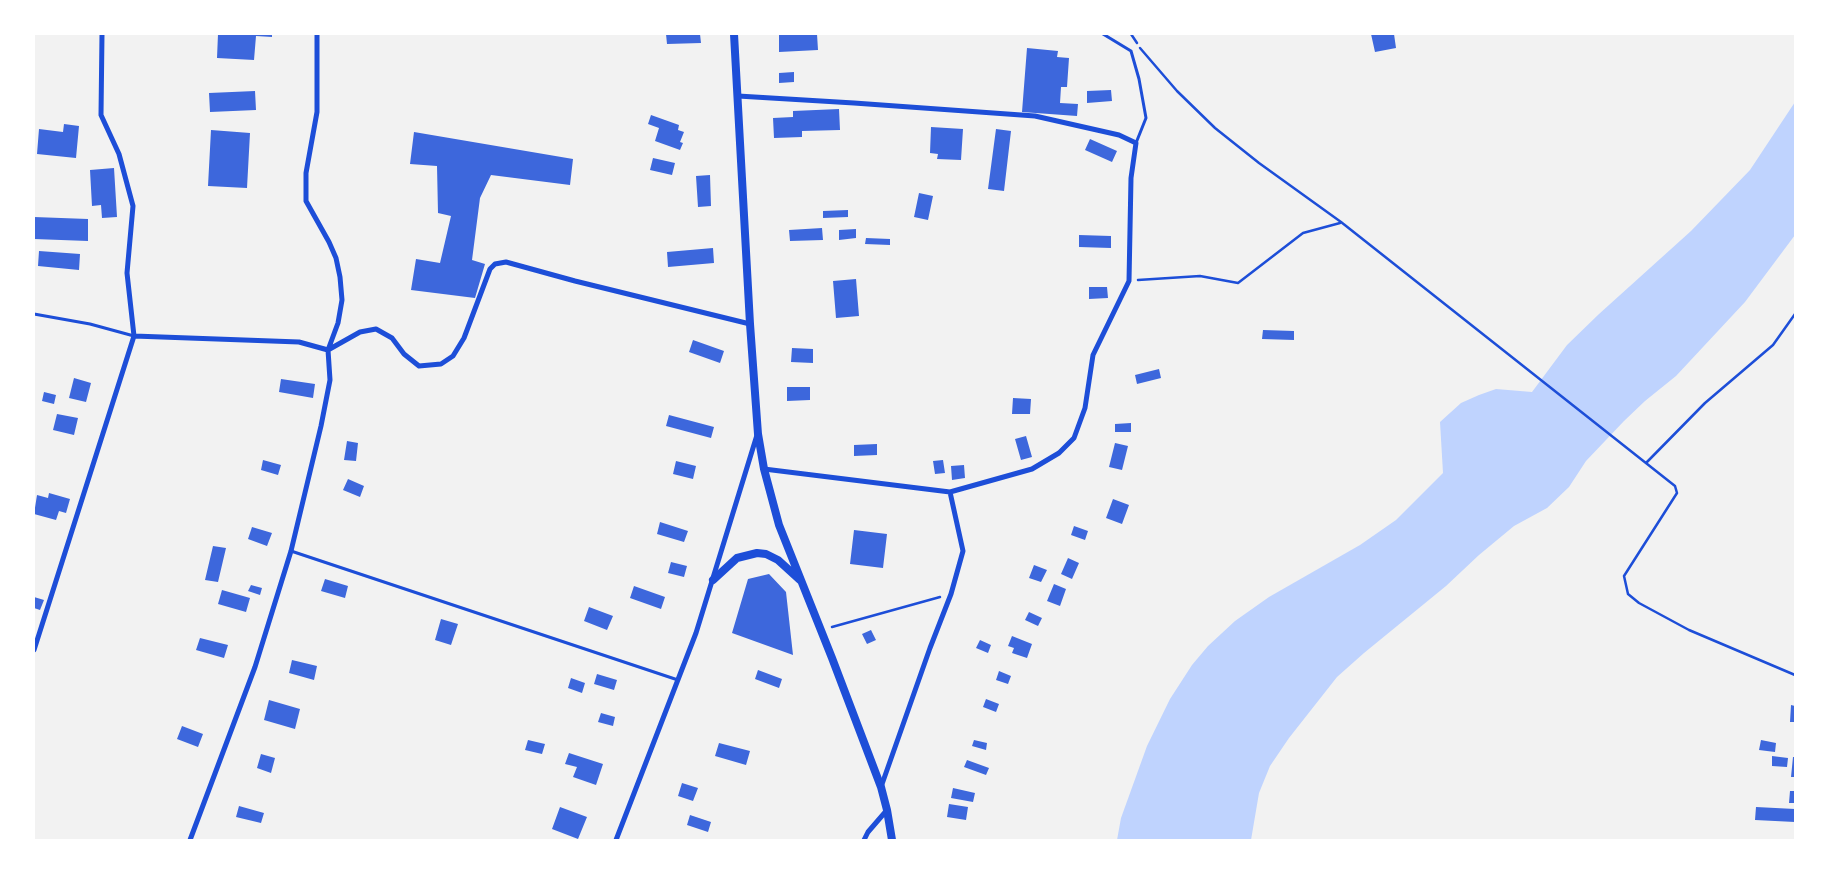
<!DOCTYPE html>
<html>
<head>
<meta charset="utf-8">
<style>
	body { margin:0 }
	#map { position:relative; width:1829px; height:874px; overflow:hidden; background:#f2f2f2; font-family:"Exo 2",sans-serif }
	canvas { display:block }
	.frame { position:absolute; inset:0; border:35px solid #fff; pointer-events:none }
</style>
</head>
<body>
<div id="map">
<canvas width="1829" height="874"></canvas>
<div class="frame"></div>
</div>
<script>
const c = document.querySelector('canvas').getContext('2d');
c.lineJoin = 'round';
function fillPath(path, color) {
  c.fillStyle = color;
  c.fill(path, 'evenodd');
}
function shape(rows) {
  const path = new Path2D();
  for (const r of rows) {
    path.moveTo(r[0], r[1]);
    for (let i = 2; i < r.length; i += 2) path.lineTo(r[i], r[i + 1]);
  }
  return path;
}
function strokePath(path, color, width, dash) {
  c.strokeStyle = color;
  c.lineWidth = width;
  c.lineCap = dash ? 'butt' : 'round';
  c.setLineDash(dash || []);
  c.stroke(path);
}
fillPath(shape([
	[1795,102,1795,235,1745,302,1676,376,1645,401,1624,421,1586,461,1569,487,1547,508,1514,526,1479,555,1446,586,1364,653,1337,677,1289,738,1270,766,1259,793,1251,840,1117,840,1121,818,1147,746,1170,699,1192,665,1208,646,1235,621,1269,597,1360,545,1396,520,1443,473,1440,422,1461,403,1479,395,1496,389,1532,392,1567,345,1599,314,1691,231,1750,170]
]), '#bfd3fe');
fillPath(shape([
	[218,34,272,34,272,37,256,36,254,60,217,58],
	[666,34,700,34,701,43,667,44],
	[817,34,818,50,779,52,779,35],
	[1371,34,1394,34,1396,48,1375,52],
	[1027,48,1058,51,1057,57,1069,58,1067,87,1061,87,1060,103,1078,104,1077,116,1022,112],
	[794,72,794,82,779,83,779,73],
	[1111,90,1112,101,1087,103,1087,91],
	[255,91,256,110,210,112,209,93],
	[839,109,840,130,802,131,802,137,774,138,773,118,793,117,793,111],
	[651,115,679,125,678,130,684,132,680,142,683,143,680,150,655,141,659,128,648,124],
	[64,124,79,126,76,158,37,154,39,129,63,132],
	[931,127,963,129,961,160,937,159,938,154,930,153],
	[996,129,1011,131,1004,191,988,189],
	[211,130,250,133,247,188,208,186],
	[414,132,573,159,570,185,491,175,480,198,472,260,485,264,475,298,411,290,416,259,440,263,451,216,438,213,437,166,410,164],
	[1090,139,1117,151,1112,162,1085,150],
	[653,158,675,163,672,175,650,170],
	[114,168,117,217,102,218,101,205,92,206,90,170],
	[710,175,711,206,698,207,696,176],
	[919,193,933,196,928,220,914,217],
	[848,210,848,217,823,218,823,211],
	[34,217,88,219,88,241,34,239],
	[822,228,823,240,790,241,789,230],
	[856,229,856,238,839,240,839,230],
	[1079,235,1111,236,1111,248,1079,247],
	[866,238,890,239,890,245,865,244],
	[713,248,714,263,668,267,667,252],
	[39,251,80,254,79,270,38,266],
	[856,279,859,316,836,318,833,281],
	[1089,287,1107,287,1108,298,1089,299],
	[1263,330,1294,331,1294,340,1262,339],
	[693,340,724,351,720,363,689,352],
	[792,348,813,349,813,363,791,362],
	[1159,369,1161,378,1137,384,1135,375],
	[74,378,91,383,86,402,69,398],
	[281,379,315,384,313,398,279,392],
	[787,387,810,387,810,400,787,401],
	[44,392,56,395,54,404,42,401],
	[1013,398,1031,399,1030,414,1012,414],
	[57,414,78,418,74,435,53,430],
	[669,415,714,427,711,438,666,426],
	[1131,423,1131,432,1115,432,1115,424],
	[1026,436,1032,457,1021,460,1015,439],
	[347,441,358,443,356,461,344,460],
	[1115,443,1128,446,1122,470,1109,467],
	[877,444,877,455,854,456,854,445],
	[263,460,281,465,278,475,261,470],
	[943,460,945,473,935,474,933,461],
	[676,461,696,466,693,479,673,474],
	[964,465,965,478,952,480,951,466],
	[348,479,364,486,360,497,343,490],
	[49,493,70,499,66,513,59,511,56,520,34,514,37,495,48,498],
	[1113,499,1129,505,1122,524,1106,518],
	[660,522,688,531,684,542,657,534],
	[1074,526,1088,531,1085,540,1071,535],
	[252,527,272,533,267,546,248,539],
	[854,530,887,534,883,568,850,564],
	[213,546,226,548,218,582,205,580],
	[1068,558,1079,563,1072,579,1061,574],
	[671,562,687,566,684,577,668,573],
	[1034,565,1047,570,1041,582,1029,578],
	[769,574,786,592,793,655,732,633,748,579],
	[325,579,348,586,345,598,321,591],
	[1054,584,1066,589,1060,606,1047,601],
	[251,585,262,588,260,595,248,591],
	[634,586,665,597,661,609,630,598],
	[222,590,250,598,246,612,218,604],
	[34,597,44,600,40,610,34,608],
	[589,607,613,616,607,630,584,621],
	[1029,612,1042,618,1038,626,1025,620],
	[441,619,458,624,451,645,435,640],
	[871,630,876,640,867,644,862,634],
	[1012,636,1032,644,1027,658,1012,653,1014,648,1008,646],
	[200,638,228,645,224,658,196,650],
	[980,640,991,645,988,653,976,648],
	[292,660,317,666,314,680,289,673],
	[758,670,782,679,779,688,755,679],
	[999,671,1011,676,1008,684,996,680],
	[597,674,617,680,614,690,594,684],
	[571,678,585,683,582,693,568,688],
	[986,699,999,704,996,712,983,707],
	[269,700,300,709,295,729,264,720],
	[1791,705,1795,706,1795,722,1790,722],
	[601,713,615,717,613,726,598,722],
	[182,726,203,734,198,747,177,739],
	[528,740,545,744,542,754,525,750],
	[974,740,987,743,986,750,972,746],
	[1761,740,1776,743,1775,752,1759,750],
	[719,743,750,751,746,765,715,756],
	[569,753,603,764,596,785,573,777,577,767,565,764],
	[261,754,275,758,271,773,257,768],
	[1772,756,1788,758,1787,767,1772,766],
	[1793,757,1795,757,1795,777,1791,777],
	[967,760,989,768,986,775,964,767],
	[682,783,698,788,693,801,678,796],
	[953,788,975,793,973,802,951,798],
	[1790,791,1795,791,1795,803,1789,803],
	[949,804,968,807,966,820,947,817],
	[239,806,264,813,261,823,236,817],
	[560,807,587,817,578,839,552,829],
	[1756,807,1795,809,1795,822,1755,820],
	[690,815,711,822,708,832,687,825]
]), '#3d67dc');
strokePath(shape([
	[1131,34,1137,43],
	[1140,48,1177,91,1215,128,1259,163,1341,222,1675,486,1677,493,1624,576,1628,594,1639,603,1689,630,1795,675],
	[1138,280,1200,276,1238,283,1303,233,1340,223],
	[1646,463,1705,403,1773,345,1795,314],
	[832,627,940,597]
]), '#1d4ed8', 2.5);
strokePath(shape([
	[1103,34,1131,51,1139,79,1146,118,1136,143],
	[34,314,90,324,134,336],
	[291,551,678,680]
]), '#1d4ed8', 3);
strokePath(shape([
	[738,96,854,103,1035,116,1119,135,1136,143,1131,178,1129,281,1093,355,1085,408,1074,438,1059,453,1032,469,950,492,764,469],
	[134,336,299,342,328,350,360,332,376,329,392,338,404,354,419,366,441,364,453,356,464,338,490,269,495,264,506,262,575,281,750,324],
	[34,650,134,336,127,273,133,206,119,154,101,115,102,34],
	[881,787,930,648,951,594,963,551,950,492],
	[190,840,255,667,291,551,321,426,330,380,328,350,338,323,342,300,340,277,336,258,329,242,306,201,306,173,317,112,317,34],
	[616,840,696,633,757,435],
	[864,840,868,832,887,810]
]), '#1d4ed8', 5);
strokePath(shape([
	[734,34,750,324,758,434,764,469,779,525,832,658,881,787,887,810,892,840],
	[713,580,737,558,757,553,766,554,778,560,800,580]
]), '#1d4ed8', 8);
</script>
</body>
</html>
